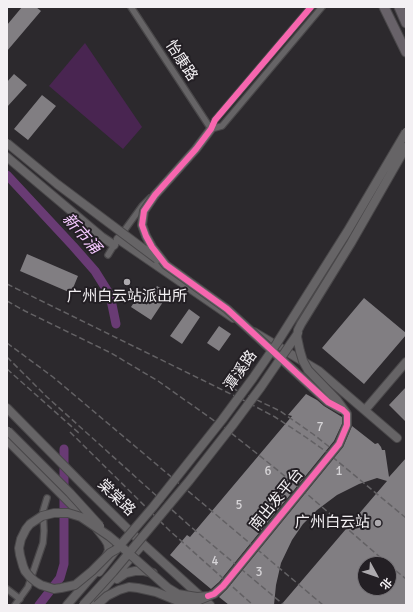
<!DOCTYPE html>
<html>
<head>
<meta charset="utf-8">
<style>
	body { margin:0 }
	#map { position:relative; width:413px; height:612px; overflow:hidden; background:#2c292d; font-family:Signika,"Noto Sans SC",sans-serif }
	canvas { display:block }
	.frame { position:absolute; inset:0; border:8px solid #f3f0f3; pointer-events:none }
	.north { position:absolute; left:357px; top:556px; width:40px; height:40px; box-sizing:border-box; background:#231f24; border:1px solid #767377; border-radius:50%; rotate:130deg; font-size:11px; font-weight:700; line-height:16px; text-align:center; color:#f3f0f3 }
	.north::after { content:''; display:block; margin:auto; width:14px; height:18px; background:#adaaae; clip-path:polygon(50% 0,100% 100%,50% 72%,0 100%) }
</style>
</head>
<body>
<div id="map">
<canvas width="413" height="612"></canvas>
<div class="frame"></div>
<div class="north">北</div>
</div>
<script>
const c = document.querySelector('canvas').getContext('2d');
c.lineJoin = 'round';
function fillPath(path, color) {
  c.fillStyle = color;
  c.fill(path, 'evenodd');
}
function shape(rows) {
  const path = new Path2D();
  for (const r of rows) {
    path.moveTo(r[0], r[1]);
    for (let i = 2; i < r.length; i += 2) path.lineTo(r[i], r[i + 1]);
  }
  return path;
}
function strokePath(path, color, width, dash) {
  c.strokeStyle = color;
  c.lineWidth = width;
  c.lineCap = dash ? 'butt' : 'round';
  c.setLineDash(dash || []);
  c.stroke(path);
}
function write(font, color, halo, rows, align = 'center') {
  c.font = font + ' Signika,"Noto Sans SC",sans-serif';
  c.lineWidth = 4;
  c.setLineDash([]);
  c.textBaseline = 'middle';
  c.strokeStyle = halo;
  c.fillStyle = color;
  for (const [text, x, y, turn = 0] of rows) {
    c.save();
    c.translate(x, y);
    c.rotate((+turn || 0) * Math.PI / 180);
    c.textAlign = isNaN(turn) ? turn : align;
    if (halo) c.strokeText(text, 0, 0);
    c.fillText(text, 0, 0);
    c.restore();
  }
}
fillPath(shape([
	[85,43,142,127,123,149,49,86]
]), '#492551');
strokePath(shape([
	[7,175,73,246,95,271,110,295,116,324],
	[39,605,60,578,64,564,64,449]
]), '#693b74', 9);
fillPath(shape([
	[22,7,36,7,41,11,7,51,7,25],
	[14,74,27,85,7,107,7,82],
	[42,95,56,106,28,140,14,129],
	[27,254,78,276,71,293,20,271],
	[157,286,169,293,151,320,131,307,137,298,145,304],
	[364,298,406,333,406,335,364,384,322,348],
	[189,309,200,317,182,344,170,336],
	[219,326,231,334,219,351,207,343],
	[406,387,406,422,389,405],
	[306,394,317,400,324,406,342,417,342,424,334,441,219,582,211,589,170,555,187,535,190,537,292,416,288,415],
	[352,426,375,444,378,443,381,447,382,450,385,450,389,477,406,458,406,605,281,605,387,481,377,478,359,484,337,495,317,510,303,524,292,540,281,563,276,585,274,605,229,605,219,597,227,589,343,447],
	[365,564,389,564,389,588,365,588]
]), '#817e82');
const street = shape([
	[131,7,211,129],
	[211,129,222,126,322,7],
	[209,132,211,129,215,120,311,7],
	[121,235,142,206,150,198],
	[108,255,116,242],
	[7,589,20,599],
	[15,605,28,587,43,543,44,531,43,511,47,498]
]);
const secondary = shape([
	[7,157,102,237,114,245],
	[155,195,196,149,211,129],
	[118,239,233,318],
	[254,332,319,371,397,438],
	[7,408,85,487,143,544,210,605],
	[365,410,406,362],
	[7,440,75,508,90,519],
	[97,529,105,539,108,544,109,550,107,555,105,559],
	[99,572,116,550],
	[117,579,126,573,135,571,144,571,153,573],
	[67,605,100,567],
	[89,605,143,544]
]);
const primary = shape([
	[384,7,406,52],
	[399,7,406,23]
]);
strokePath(street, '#494749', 8);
strokePath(secondary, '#494749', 10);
strokePath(primary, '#494749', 11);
strokePath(street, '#666466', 5.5);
strokePath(secondary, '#666466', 8);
strokePath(primary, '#686269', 9);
strokePath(shape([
	[7,284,245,401,275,417,304,436,324,450,406,518],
	[7,301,25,311,111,353,158,381,226,429,255,452,307,494,388,564],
	[7,343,53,377,323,605],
	[7,357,47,397,191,527,284,605],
	[7,369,80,434],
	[232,388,280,411,313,434,332,449],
	[70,432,170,531,253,605],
	[389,565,406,579]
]), '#636164', 1.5, [6, 3]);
const secondaryBridge = shape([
	[7,143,57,184,157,259],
	[155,195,144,211,142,225,146,236,152,247,166,265,227,309,328,402,342,410],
	[8,431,70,493,100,526],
	[208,596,197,597,184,595,178,594,168,588,115,541,109,536,81,517,68,513,54,513,42,516,30,524,26,529,21,539,19,548,20,555,23,566,25,571,30,577,36,582,41,585,54,589,61,588,75,585,92,571,110,553,117,549,153,507,222,420,253,378,277,343,347,232,406,132],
	[83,605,113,572,189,481,232,426,261,387,298,333],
	[97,605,107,596,119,590,129,587,138,588,156,592,178,601,187,602,197,601,214,594,223,586,339,444,347,425,347,414,337,400,308,370,303,361,300,351,297,337,298,330,301,324,351,243,406,147]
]);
strokePath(secondaryBridge, '#494749', 10, []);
strokePath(secondaryBridge, '#666466', 8);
strokePath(shape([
	[208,596,214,594,223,586,339,444,347,425,347,414,343,410,328,402,227,309,166,265,152,247,146,236,142,225,144,211,155,195,196,149,211,129,215,120,311,7]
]), '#f766af', 6);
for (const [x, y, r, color] of [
	[127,282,4,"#adaaae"],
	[378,523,4,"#adaaae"]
]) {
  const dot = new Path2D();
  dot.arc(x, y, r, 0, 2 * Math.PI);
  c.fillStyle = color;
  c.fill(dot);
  strokePath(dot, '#231f24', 1.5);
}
write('13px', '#d6d4d7', null, [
	["7",320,428],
	["6",268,472],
	["1",339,472],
	["5",239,506],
	["4",215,562],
	["3",259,573]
]);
write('15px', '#f3f0f3', '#231f24', [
	["怡康路",181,61,57],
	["潭溪路",241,371,-55],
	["棠棠路",116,498,44],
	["南出发平台",277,500,-51]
]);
write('15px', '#f3f0f3', '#231f24', [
	["广州白云站派出所",127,297],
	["广州白云站",370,523,"right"]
]);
write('italic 16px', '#f5c9ff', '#231f24', [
	["新市涌",81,234,48]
]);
</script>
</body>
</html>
